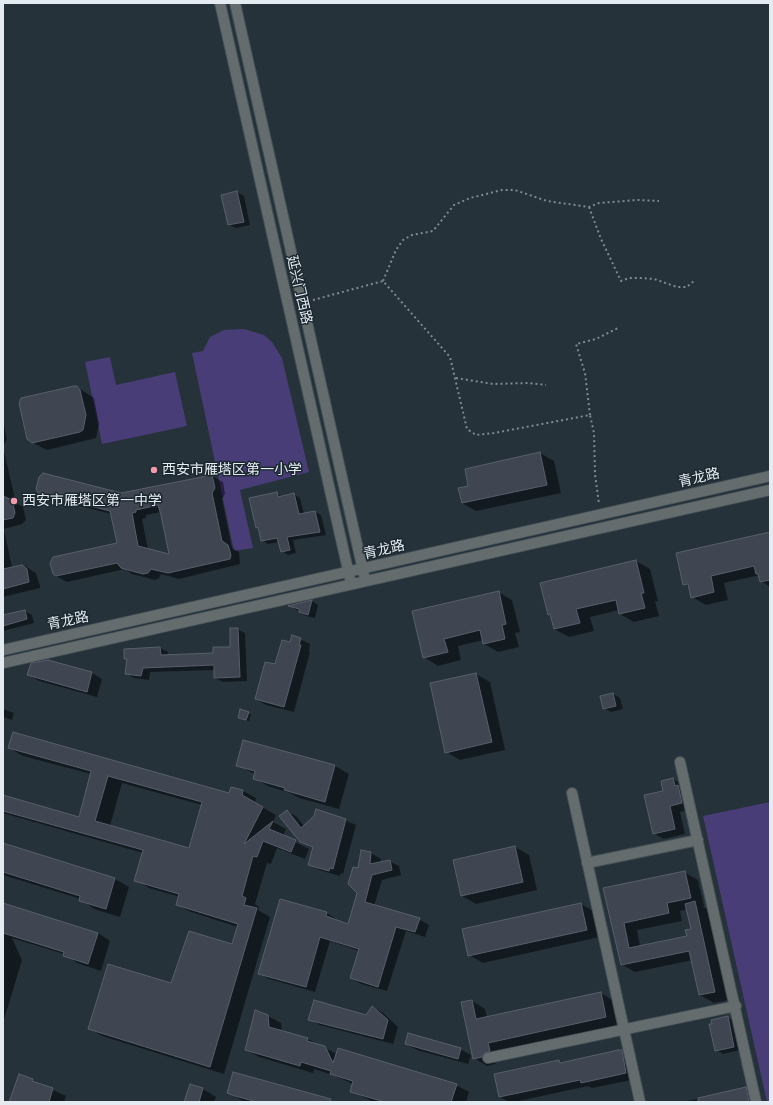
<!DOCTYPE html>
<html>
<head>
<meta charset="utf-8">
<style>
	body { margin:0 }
	#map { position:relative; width:773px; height:1105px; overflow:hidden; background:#25323a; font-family:"PT Sans",sans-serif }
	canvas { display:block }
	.frame { position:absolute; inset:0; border:4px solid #e4ebf1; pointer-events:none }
</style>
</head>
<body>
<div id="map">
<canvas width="773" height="1105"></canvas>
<div class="frame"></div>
</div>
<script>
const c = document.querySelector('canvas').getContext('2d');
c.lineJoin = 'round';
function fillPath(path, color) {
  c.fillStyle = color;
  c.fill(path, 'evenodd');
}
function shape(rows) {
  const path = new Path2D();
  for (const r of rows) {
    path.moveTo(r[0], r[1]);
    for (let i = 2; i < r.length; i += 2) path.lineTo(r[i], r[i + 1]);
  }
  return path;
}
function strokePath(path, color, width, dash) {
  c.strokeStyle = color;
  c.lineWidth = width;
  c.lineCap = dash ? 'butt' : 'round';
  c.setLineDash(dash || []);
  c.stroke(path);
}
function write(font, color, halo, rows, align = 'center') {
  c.font = font + ' "PT Sans","Noto Sans SC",sans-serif';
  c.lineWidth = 3;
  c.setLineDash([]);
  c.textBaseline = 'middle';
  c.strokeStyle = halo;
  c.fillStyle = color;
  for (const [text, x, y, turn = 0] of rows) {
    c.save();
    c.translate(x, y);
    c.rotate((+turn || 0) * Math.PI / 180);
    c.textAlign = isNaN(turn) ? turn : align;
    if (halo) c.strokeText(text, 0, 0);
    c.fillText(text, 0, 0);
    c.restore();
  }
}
fillPath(shape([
	[244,329,264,335,272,342,282,358,309,472,240,490,253,548,234,551,192,353,203,351,210,337,224,330],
	[110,357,116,385,175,372,187,426,102,444,85,362],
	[770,802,770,1102,767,1102,703,816]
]), '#493d78');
fillPath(shape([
	[237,192,244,196,250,225,236,228,229,225],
	[77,387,94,398,99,424,96,438,47,450,35,444,32,440],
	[3,420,7,439,3,447,16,503,23,507,26,520,22,524,4,529,12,568,25,566,36,573,40,586,40,588,3,597],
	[540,453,554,461,561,493,476,511,462,503,469,487],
	[212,476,223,482,225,494,222,499,232,548,239,552,240,564,179,579,161,574,159,578,155,580,132,574,125,569,67,582,56,576,118,544,112,514,51,499,40,493,121,494],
	[161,512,170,555,148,549,142,519,146,518,146,515],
	[277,494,282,497,294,494,300,498,304,514,315,512,321,515,326,535,293,540,296,553,288,555,282,551,279,542,268,544,262,540,259,528,256,527],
	[770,533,770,587,761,581,760,575,724,583,728,600,706,605,692,597,690,587,684,584],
	[636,561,650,569,658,601,655,601,659,616,634,622,620,614,619,610,590,617,594,631,569,637,554,629,551,615,548,614],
	[498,592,512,600,520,632,515,633,519,647,498,652,484,644,484,640,458,646,461,660,438,666,424,657,414,612],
	[312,601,318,605,315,618,306,616,290,606],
	[25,611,32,615,34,623,3,631,3,616],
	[237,629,245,633,247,681,223,682,215,678,215,670,150,672,149,680,134,678,126,673,128,660,125,659,160,648,168,652,168,656,214,654,231,648],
	[293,636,310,644,309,651,310,652,294,712,266,705,256,699,290,643],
	[92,673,102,679,97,697,39,681,29,675],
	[476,674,490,682,505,750,460,760,446,752],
	[613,694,620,698,623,709,611,712,604,708],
	[3,709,14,713,12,720,3,717],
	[248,713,251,714,249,721,239,718],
	[244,741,335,766,349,774,339,809,299,798,290,793,268,786,254,778,255,774,237,765],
	[9,748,230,794,243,791,256,798,255,803,276,815,273,822,286,829,283,836,309,849,305,859,277,848,271,864,267,863,255,904,259,907,258,910,270,917,224,1074,102,1036,89,1028,172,985,232,945,238,927,191,912,177,905,180,897,149,888,136,880,143,853,3,813,3,796,79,818,91,774,23,756],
	[122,783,202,805,190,849,110,826],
	[673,779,683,785,692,809,680,812,685,834,664,839,653,833,664,791],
	[287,811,297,817,304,826,345,820,356,825,343,874,341,873,340,876,319,870,309,864,314,848,301,841],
	[3,844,115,879,129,887,120,917,94,909,81,899,3,875],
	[515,847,529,855,537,890,476,904,462,896,454,861],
	[371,853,381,859,380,863,389,861,399,866,401,875,382,880,374,906,419,919,429,925,425,937,406,931,387,991,361,984,351,978,359,951,330,941,315,992,269,979,260,974,280,900,327,913,336,919,336,921,349,925,358,893,358,870],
	[684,872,698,880,704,906,702,906,709,910,728,1000,714,1003,700,995,693,960,635,972,621,964,605,889],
	[688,909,692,929,688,936,640,946,637,930,682,921,680,911],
	[3,904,98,933,110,941,101,971,77,963,64,954,12,938,22,960,3,1023],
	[581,904,595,912,600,937,483,963,469,955],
	[601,993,614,1001,619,1025,501,1051,495,1064,487,1066,474,1058,472,1001,485,1009,487,1018],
	[373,1007,383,1013,398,1027,393,1044,320,1025,309,1019,367,1016],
	[268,1016,281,1023,282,1032,308,1039,337,1054,456,1085,469,1092,466,1102,369,1102,370,1100,351,1091,353,1084,333,1075,314,1069,313,1073,259,1057,246,1050],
	[727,1017,734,1021,740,1050,723,1054,716,1050],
	[406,1044,460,1049,471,1055,468,1064,417,1050],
	[622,1051,632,1057,636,1079,592,1088,588,1086,514,1102,509,1102,500,1097,559,1061,563,1063],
	[32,1080,66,1096,64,1102,11,1102],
	[191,1085,203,1089,216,1097,214,1102,185,1102],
	[746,1088,760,1096,761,1102,683,1102],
	[228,1093,326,1102,245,1102]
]), '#0007');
const building = shape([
	[237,191,244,222,228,225,221,195,237,191],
	[74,386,77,386,80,390,86,415,83,430,80,432,32,443,27,439,19,403,21,398,74,386],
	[540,452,547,485,462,503,458,488,468,486,465,469,540,452],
	[43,473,121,493,212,475,215,488,212,493,222,541,228,545,231,555,230,559,168,573,151,569,148,573,143,574,121,568,117,563,56,576,53,574,50,563,53,557,117,543,110,511,38,493,36,489,39,477,43,473],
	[158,505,161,515,169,554,138,546,132,513,136,512,136,510,158,505],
	[277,492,278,497,294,493,299,514,315,511,320,532,287,537,290,550,281,552,277,538,261,541,258,527,256,528,249,498,277,492],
	[3,496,12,500,15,513,13,518,3,520,3,496],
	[770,532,770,580,760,582,758,574,756,574,754,566,711,576,714,592,691,598,688,584,683,585,676,553,770,532],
	[636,560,644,593,641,593,645,608,619,614,616,600,576,609,580,623,554,629,550,614,548,615,540,583,636,560],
	[22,565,27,569,29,582,3,589,3,569,22,565],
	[499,591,506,624,502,625,505,639,483,644,480,630,444,639,448,652,423,658,412,611,499,591],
	[312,600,308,615,299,612,299,609,288,606,312,600],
	[25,610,27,619,3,626,3,615,25,610],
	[230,628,238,628,240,677,214,678,214,665,143,668,141,676,125,674,127,659,124,659,124,649,160,647,161,655,213,653,213,647,230,647,230,628],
	[292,635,301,638,299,645,301,645,284,707,255,699,265,662,275,664,282,640,290,642,292,635],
	[48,660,92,672,87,692,27,675,31,663,48,660],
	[476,673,492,742,445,753,430,683,476,673],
	[613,693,616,706,603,709,600,696,613,693],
	[240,709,249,712,246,720,238,718,240,709],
	[13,732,229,793,231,787,243,790,242,795,263,807,244,844,273,821,269,829,296,840,291,852,263,841,257,857,253,856,242,896,246,898,244,905,257,908,210,1067,88,1029,108,964,171,983,189,931,232,944,238,924,176,905,179,894,134,881,143,850,3,811,3,795,79,817,91,771,8,748,13,732],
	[108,776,202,802,189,848,95,821,108,776],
	[243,740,335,765,325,802,284,790,285,788,253,779,255,771,236,766,243,740],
	[673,778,675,786,678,785,682,803,670,806,675,829,653,834,644,795,663,791,661,781,673,778],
	[316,809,346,819,333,869,330,868,329,871,308,865,313,847,300,842,279,816,287,810,301,828,314,816,316,809],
	[3,843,115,878,106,909,79,901,80,896,3,872,3,843],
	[515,846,523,882,461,896,453,860,515,846],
	[361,850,371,852,370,864,390,860,392,870,372,875,365,902,420,918,415,932,396,927,378,987,350,978,359,949,320,937,306,987,258,974,280,899,327,912,326,916,348,924,357,893,348,884,353,867,358,868,361,850],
	[685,871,691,898,667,903,669,913,624,923,629,948,687,936,685,930,691,929,685,904,695,901,715,992,699,995,689,951,621,965,603,888,685,871],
	[3,903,98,933,88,964,63,956,64,952,3,933,3,903],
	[581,903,587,930,468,956,462,929,581,903],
	[601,992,606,1017,488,1043,490,1051,484,1053,482,1057,473,1059,461,1002,472,1000,476,1019,601,992],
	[314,1000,366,1015,372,1006,388,1020,383,1039,308,1020,314,1000],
	[255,1010,268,1015,269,1027,308,1038,307,1041,325,1046,333,1063,338,1048,457,1084,451,1102,385,1102,350,1092,353,1081,330,1074,331,1071,301,1062,300,1066,245,1050,255,1010],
	[728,1016,734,1047,715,1051,709,1024,712,1024,711,1020,728,1016],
	[408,1033,461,1048,458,1059,405,1044,408,1033],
	[618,1050,622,1050,626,1073,581,1083,580,1080,499,1097,494,1074,559,1060,560,1063,618,1050],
	[233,1072,331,1099,330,1102,257,1102,235,1096,227,1093,233,1072],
	[19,1074,33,1079,32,1081,53,1088,49,1102,9,1102,19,1074],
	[190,1084,203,1088,199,1102,184,1102,190,1084],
	[746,1087,749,1102,698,1102,698,1098,746,1087]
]);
fillPath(building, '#3f4551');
strokePath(building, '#585f6c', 1);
const minor = shape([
	[220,3,350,579],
	[235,3,364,575],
	[3,650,770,476],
	[3,663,770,490],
	[680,762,756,1102],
	[572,793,640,1102],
	[587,863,698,840],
	[488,1058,736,1006]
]);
strokePath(minor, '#445057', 12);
strokePath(shape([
	[589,207,601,239,621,281,629,278,642,278,654,279,677,287,687,287,694,281],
	[383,281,396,250,403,240,412,235,433,231,454,205,470,198,502,190,515,190,547,201,589,207,599,203,637,200,659,201],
	[313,300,383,281,450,357,467,429,476,435,494,433,590,415,594,433,595,474,599,504],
	[456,378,493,384,528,383,546,385],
	[590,415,585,373,576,344,596,339,618,328]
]), '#808a91', 2, [2, 3]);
strokePath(minor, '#646c6d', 10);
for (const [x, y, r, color] of [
	[154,470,4,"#f39aa8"],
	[14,501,4,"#f39aa8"]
]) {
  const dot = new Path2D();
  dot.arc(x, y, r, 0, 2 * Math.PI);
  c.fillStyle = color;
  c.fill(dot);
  strokePath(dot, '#1c2830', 1.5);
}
write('14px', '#e4ebf1', '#1c2830', [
	["延兴门西路",299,290,77],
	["青龙路",699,478,-13],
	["青龙路",384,550,-13],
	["青龙路",68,621,-12]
]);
write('14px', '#e4ebf1', '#1c2830', [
	["西安市雁塔区第一小学",162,470],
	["西安市雁塔区第一中学",22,501]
], 'left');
</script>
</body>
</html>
